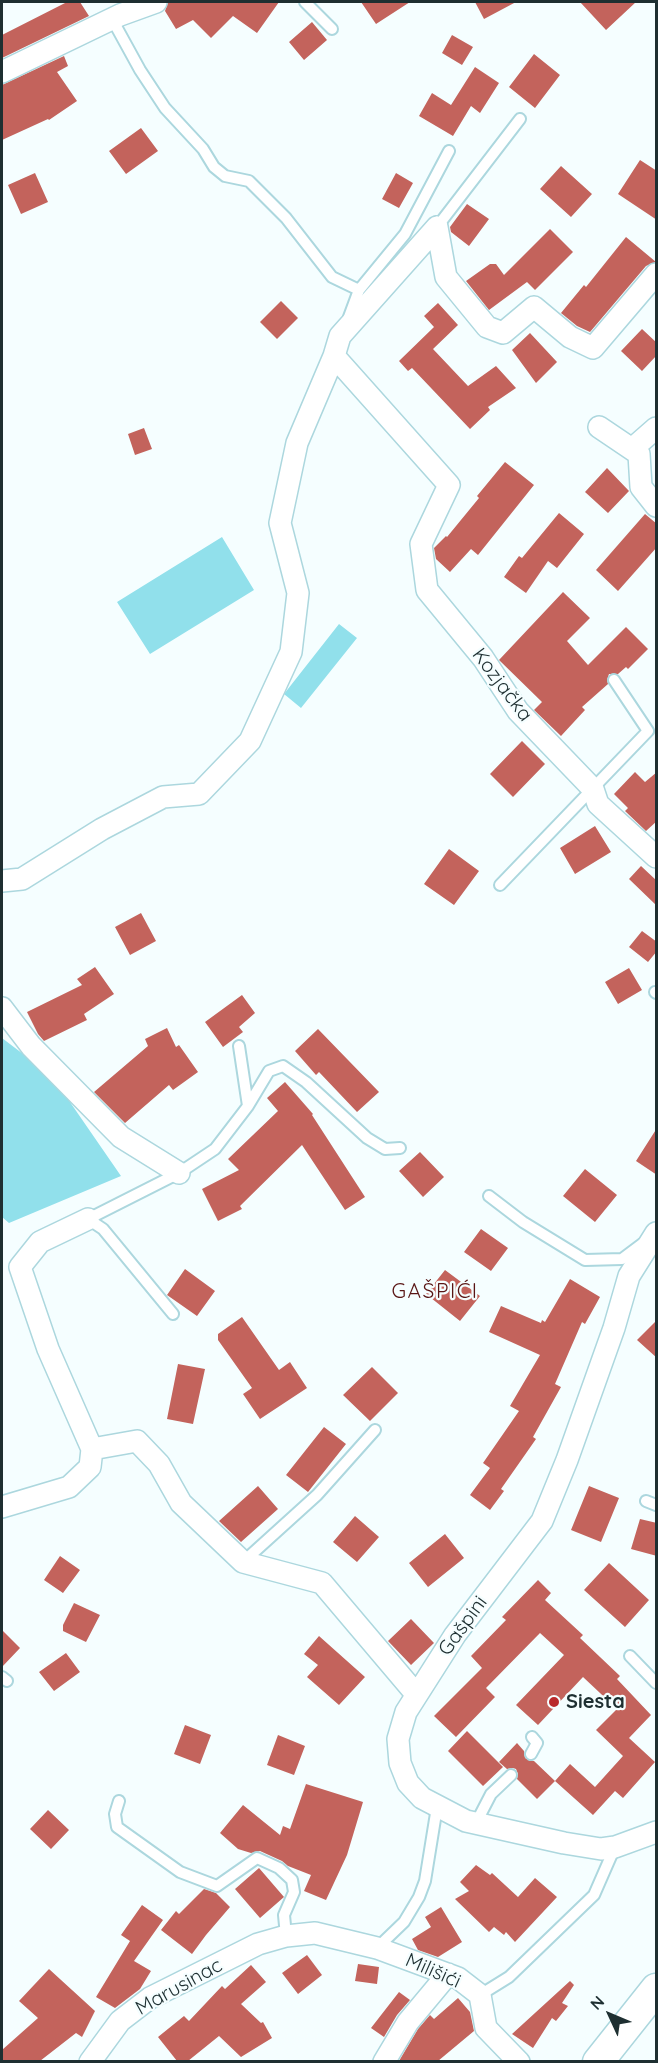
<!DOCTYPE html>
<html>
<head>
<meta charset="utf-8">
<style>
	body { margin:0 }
	#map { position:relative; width:658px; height:2063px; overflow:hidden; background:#f5feff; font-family:Quicksand,sans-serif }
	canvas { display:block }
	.frame { position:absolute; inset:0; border:3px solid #1e2f31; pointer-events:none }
	.north { position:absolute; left:580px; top:1985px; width:60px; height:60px; -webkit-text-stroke:4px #f5feff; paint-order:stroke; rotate:314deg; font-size:16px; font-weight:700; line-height:24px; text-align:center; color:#1e2f31 }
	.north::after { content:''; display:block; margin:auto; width:21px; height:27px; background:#1e2f31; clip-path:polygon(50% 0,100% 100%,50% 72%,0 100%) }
</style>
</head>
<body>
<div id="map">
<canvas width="658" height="2063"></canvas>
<div class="frame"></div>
<div class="north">N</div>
</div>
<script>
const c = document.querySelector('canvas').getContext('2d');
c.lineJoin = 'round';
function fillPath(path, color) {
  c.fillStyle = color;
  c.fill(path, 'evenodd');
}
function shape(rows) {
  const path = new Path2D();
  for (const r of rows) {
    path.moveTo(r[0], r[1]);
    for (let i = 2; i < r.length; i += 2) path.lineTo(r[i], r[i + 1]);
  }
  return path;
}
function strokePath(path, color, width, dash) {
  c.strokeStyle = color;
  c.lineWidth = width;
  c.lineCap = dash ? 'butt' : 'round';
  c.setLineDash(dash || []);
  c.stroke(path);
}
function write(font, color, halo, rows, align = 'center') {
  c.font = font + ' Quicksand,sans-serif';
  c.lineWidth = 4.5;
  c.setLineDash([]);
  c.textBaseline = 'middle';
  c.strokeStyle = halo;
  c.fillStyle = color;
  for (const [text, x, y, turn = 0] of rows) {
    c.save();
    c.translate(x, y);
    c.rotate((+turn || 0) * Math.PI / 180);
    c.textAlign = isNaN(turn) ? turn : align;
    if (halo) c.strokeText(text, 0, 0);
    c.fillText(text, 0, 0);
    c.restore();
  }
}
fillPath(shape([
	[222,537,254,590,150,654,117,602],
	[339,624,357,638,301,708,284,694],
	[2,1038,52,1076,121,1176,9,1223,2,1217]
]), '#91e0eb');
fillPath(shape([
	[67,2,80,2,89,16,2,58,2,35],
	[168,2,279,2,257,33,233,16,211,38,193,20,176,29,165,11],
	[361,2,410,2,376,24],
	[475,2,516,2,484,19],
	[580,2,636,2,606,30],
	[312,22,327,40,304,60,289,42],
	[452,35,473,47,462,65,442,53],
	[534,54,560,75,535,108,509,87],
	[64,56,68,66,57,72,77,101,49,120,48,119,2,140,2,85],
	[475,67,499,83,480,113,471,106,453,136,419,116,432,93,451,105],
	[141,128,158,151,126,174,109,151],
	[640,160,657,171,657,220,618,194],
	[561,166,592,194,571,217,540,189],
	[35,173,48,202,21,214,8,185],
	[396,173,413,183,399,208,382,199],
	[467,204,489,219,469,246,451,232,450,227],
	[550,229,573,252,535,290,527,282,489,310,466,281,490,264,496,264,504,275],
	[626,237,656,262,646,266,590,332,577,326,561,313,584,285,586,287],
	[281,301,298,318,277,339,260,322],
	[438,303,458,325,433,349,468,386,496,366,516,388,488,407,490,410,470,429,412,368,408,371,399,361,434,327,424,316],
	[642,329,657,343,657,355,642,371,621,351],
	[530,333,557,362,536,383,512,350],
	[144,428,152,449,135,455,128,434],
	[505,462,534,485,478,555,471,549,450,572,436,559,434,548,446,536,447,537,479,498,477,496],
	[607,468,629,491,608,513,585,492],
	[559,513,584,534,557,568,548,561,526,593,504,577,519,556,522,558],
	[645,514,657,524,657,547,618,591,596,570],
	[563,592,590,618,567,641,588,665,626,627,648,649,628,669,626,667,618,674,609,674,607,680,608,684,582,707,585,710,561,736,534,710,542,702,499,660],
	[522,741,545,764,513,797,490,774],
	[635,772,645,782,657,772,657,821,646,831,625,811,628,808,614,794],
	[595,826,611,852,575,874,560,848],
	[449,849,479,871,454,905,424,884],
	[641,866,657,881,657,906,629,879],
	[141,913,156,941,130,955,115,927],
	[642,931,657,942,657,951,648,962,629,947],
	[95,967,114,994,84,1014,87,1020,44,1041,38,1034,27,1012,82,985,77,979],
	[629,968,642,990,618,1004,605,982],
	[242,995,255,1013,239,1027,243,1032,223,1047,205,1022],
	[167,1028,176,1047,179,1045,198,1072,173,1090,169,1085,125,1123,94,1092,148,1046,145,1039],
	[318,1029,379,1092,357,1112,319,1072,316,1075,295,1051],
	[285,1082,313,1114,312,1115,365,1197,345,1210,302,1145,240,1206,242,1209,218,1221,202,1189,239,1170,228,1159,278,1111,267,1098],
	[657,1128,657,1175,636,1161],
	[420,1152,444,1177,423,1197,399,1171],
	[585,1169,617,1195,595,1222,563,1196],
	[481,1229,508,1248,491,1271,464,1252],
	[185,1269,215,1291,197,1316,167,1295],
	[445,1270,480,1296,460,1321,426,1294],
	[570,1279,600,1297,585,1324,582,1322,555,1384,561,1387,533,1437,536,1439,501,1489,504,1491,490,1510,470,1495,490,1468,483,1463,519,1411,510,1406,540,1355,489,1332,501,1306,541,1323,542,1320,545,1322],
	[242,1317,279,1370,290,1362,307,1388,260,1419,243,1394,252,1388,218,1340,218,1334],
	[657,1320,657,1358,637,1340],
	[178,1364,205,1369,193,1424,167,1419],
	[372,1367,398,1393,370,1421,343,1395],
	[324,1427,346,1444,308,1492,286,1475],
	[258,1486,278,1509,241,1542,219,1521],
	[589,1486,619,1498,601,1542,571,1530],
	[355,1516,379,1537,357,1562,333,1542],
	[640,1519,657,1523,657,1556,631,1549],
	[445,1534,464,1558,428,1587,409,1563],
	[60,1556,80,1570,63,1593,44,1580],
	[609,1563,649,1600,625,1627,584,1590],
	[538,1580,551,1593,545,1600,583,1635,580,1638,620,1676,617,1679,651,1715,629,1738,655,1762,623,1798,615,1791,593,1815,555,1781,570,1764,595,1787,623,1756,596,1730,617,1709,583,1677,538,1725,516,1705,564,1655,540,1633,486,1688,495,1697,456,1737,434,1716,482,1668,471,1656,506,1620,502,1617],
	[74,1603,100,1615,86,1642,63,1631,63,1625],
	[411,1619,434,1643,411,1665,388,1641],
	[2,1630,20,1648,2,1667],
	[319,1636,365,1677,339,1705,307,1677,318,1665,304,1654],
	[66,1653,80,1672,54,1691,39,1672],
	[185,1725,211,1735,200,1764,174,1754],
	[467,1731,503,1767,483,1786,448,1751],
	[278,1735,305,1746,294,1775,267,1765],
	[517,1743,524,1751,525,1758,531,1761,534,1761,555,1781,537,1799,517,1779,518,1774,516,1769,513,1768,507,1769,499,1762],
	[306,1784,363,1802,347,1855,326,1900,304,1891,311,1875,288,1866,282,1861,260,1851,251,1853,238,1849,220,1833,243,1805,280,1835,283,1826,290,1829],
	[48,1810,69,1830,51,1849,30,1829],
	[476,1865,490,1875,492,1873,518,1897,535,1878,557,1897,515,1942,506,1932,504,1935,494,1927,489,1932,455,1899,469,1891,460,1882],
	[259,1868,284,1897,260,1918,235,1889],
	[204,1889,216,1893,230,1907,206,1935,192,1954,161,1930,176,1911,179,1914],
	[142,1905,163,1920,134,1961,151,1971,140,1989,115,2008,96,1997,130,1941,121,1935],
	[441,1907,462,1942,438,1957,418,1950,412,1939,431,1927,425,1917],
	[307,1955,322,1975,298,1994,282,1973],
	[358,1964,379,1967,377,1984,355,1981],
	[251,1965,266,1982,241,2004,261,2023,263,2022,272,2038,241,2057,219,2036,188,2061,177,2061,158,2037,184,2016,189,2021,222,1986,225,1989],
	[49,1969,95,2011,82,2037,76,2033,40,2061,2,2061,2,2050,38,2018,19,2001],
	[570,1981,574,1985,562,2003,568,2006,556,2021,552,2018,533,2048,512,2034],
	[399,1992,410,2000,397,2015,384,2037,371,2028],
	[458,1998,470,2012,474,2031,438,2061,399,2061,418,2029,430,2015,434,2019]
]), '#c3635c');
const lane = shape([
	[305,2,332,29],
	[112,19,140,70,165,108,203,149,214,167,225,176,249,181,286,218,332,277,359,290],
	[437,227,520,119],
	[349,317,359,290,405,234,449,151],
	[500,885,648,731,614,680],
	[655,992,656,993],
	[239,1046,248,1106],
	[489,1196,523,1222,585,1260,622,1259,642,1244],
	[88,1219,179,1173,215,1149,248,1106,269,1071,283,1066,306,1082,367,1138,385,1149,400,1148],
	[88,1219,103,1229,173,1314],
	[646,1501,656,1505],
	[243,1562,317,1495,375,1430],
	[630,1656,656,1683],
	[2,1677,7,1681],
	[531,1754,537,1743,532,1737],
	[119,1801,115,1814,117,1827,180,1872,217,1886,257,1858,279,1868,292,1880,294,1892,284,1915,286,1936],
	[476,1823,491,1794,511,1775],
	[377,1948,404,1922,419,1897,425,1881,437,1807],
	[480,1995,509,1977,594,1895,615,1847]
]);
const street = shape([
	[2,72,120,15,156,2],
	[437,227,340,336,334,356,449,485,421,544,427,590,483,658,518,711,593,789,598,804,656,857],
	[437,227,446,277,487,327,503,333,534,307,570,337,593,348,656,274],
	[599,427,639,454,641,487,656,506],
	[632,449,656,428],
	[2,881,22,879,102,829,163,797,199,794,250,741,291,652,298,593,280,523,297,443,334,356],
	[2,1008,31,1046,121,1137,179,1173],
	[88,1219,40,1242,20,1267,48,1349,92,1449,137,1441,159,1464,181,1503,243,1562,322,1583,416,1694],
	[656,1233,629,1276,614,1328,567,1460,542,1521,455,1635,406,1712,398,1739,400,1763,408,1783,422,1798,466,1821,564,1843,601,1849,615,1847,656,1832],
	[2,1507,69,1487,90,1467,92,1449],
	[90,2062,120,2021,150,1998,258,1944,286,1936,315,1933,377,1948,458,1978,480,1995,486,2028,519,2062],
	[384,2062,408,2022,448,1974]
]);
const secondary = shape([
	[598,2062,656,1989]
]);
strokePath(lane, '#acd7de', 14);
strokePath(street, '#acd7de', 24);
strokePath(secondary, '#acd7de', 33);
strokePath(lane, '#fff', 10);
strokePath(street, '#fff', 21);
strokePath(secondary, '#fff', 30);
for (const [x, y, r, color] of [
	[554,1702,6,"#b9292b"]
]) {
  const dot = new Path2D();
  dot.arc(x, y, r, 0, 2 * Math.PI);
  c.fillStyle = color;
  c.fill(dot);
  strokePath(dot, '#f5feff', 2);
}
write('20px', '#1e2f31', '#f5feff', [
	["Kozjačka",502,685,53],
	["Gašpini",463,1626,-54],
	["Milišići",433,1971,24],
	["Marusinac",179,1987,-29]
]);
write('bold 20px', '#1e2f31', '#f5feff', [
	["Siesta",566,1702]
], 'left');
c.letterSpacing = '1.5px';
write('21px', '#591514', '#f5feff', [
	["GAŠPIĆI",435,1292]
]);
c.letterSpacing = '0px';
</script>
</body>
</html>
